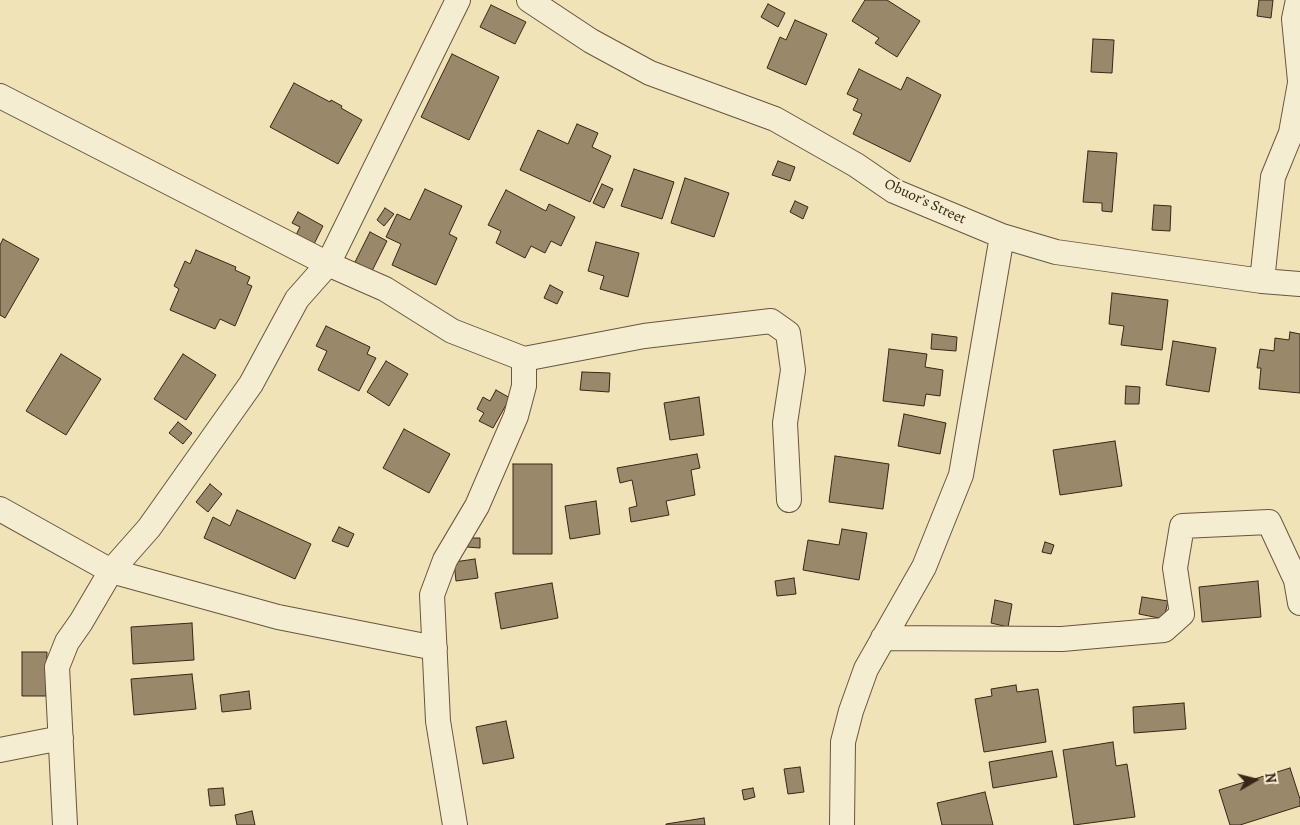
<!DOCTYPE html>
<html>
<head>
<meta charset="utf-8">
<style>
	body { margin:0 }
	#map { position:relative; width:1300px; height:825px; overflow:hidden; background:#f0e3b8; font-family:Alegreya,serif }
	canvas { display:block }
	.north { position:absolute; left:1230px; top:755px; width:50px; height:50px; -webkit-text-stroke:4px #f5edd1; paint-order:stroke; rotate:82deg; font-size:14px; font-weight:700; line-height:20px; text-align:center; color:#3a2615 }
	.north::after { content:''; display:block; margin:auto; width:18px; height:22px; background:#3a2615; clip-path:polygon(50% 0,100% 100%,50% 72%,0 100%) }
</style>
</head>
<body>
<div id="map">
<canvas width="1300" height="825"></canvas>
<div class="north">N</div>
</div>
<script>
const c = document.querySelector('canvas').getContext('2d');
c.lineJoin = 'round';
function fillPath(path, color) {
  c.fillStyle = color;
  c.fill(path, 'evenodd');
}
function shape(rows) {
  const path = new Path2D();
  for (const r of rows) {
    path.moveTo(r[0], r[1]);
    for (let i = 2; i < r.length; i += 2) path.lineTo(r[i], r[i + 1]);
  }
  return path;
}
function strokePath(path, color, width, dash) {
  c.strokeStyle = color;
  c.lineWidth = width;
  c.lineCap = dash ? 'butt' : 'round';
  c.setLineDash(dash || []);
  c.stroke(path);
}
function write(font, color, halo, rows, align = 'center') {
  c.font = font + ' Alegreya,serif';
  c.lineWidth = 5;
  c.setLineDash([]);
  c.textBaseline = 'middle';
  c.strokeStyle = halo;
  c.fillStyle = color;
  for (const [text, x, y, turn = 0] of rows) {
    c.save();
    c.translate(x, y);
    c.rotate((+turn || 0) * Math.PI / 180);
    c.textAlign = isNaN(turn) ? turn : align;
    if (halo) c.strokeText(text, 0, 0);
    c.fillText(text, 0, 0);
    c.restore();
  }
}
const building = shape([
	[865,0,887,0,920,21,897,57,875,43,879,38,852,21,865,0],
	[1259,0,1273,0,1271,18,1257,16,1259,0],
	[768,4,785,13,778,27,761,17,768,4],
	[491,5,526,22,515,44,480,27,491,5],
	[795,20,827,34,806,85,767,68,780,37,786,40,795,20],
	[1093,39,1114,40,1112,73,1091,72,1093,39],
	[452,54,499,77,469,140,421,117,452,54],
	[859,69,901,90,907,77,941,95,910,162,853,134,862,114,853,110,858,99,847,94,859,69],
	[294,83,330,102,331,100,342,106,341,108,362,120,338,164,270,127,294,83],
	[577,124,598,133,592,147,611,156,590,202,520,170,538,130,568,144,577,124],
	[1088,151,1117,153,1112,212,1102,211,1102,203,1083,202,1088,151],
	[778,161,795,167,790,181,772,175,778,161],
	[634,169,674,182,662,219,621,206,634,169],
	[685,178,729,193,714,237,671,223,685,178],
	[602,184,613,189,604,208,593,203,602,184],
	[425,189,462,206,449,234,457,238,436,285,392,265,401,244,386,237,397,214,410,220,425,189],
	[506,190,546,211,549,204,575,217,561,246,551,241,545,253,531,246,525,258,496,243,501,231,488,225,506,190],
	[795,201,808,207,803,219,790,212,795,201],
	[1154,205,1171,206,1170,231,1152,230,1154,205],
	[385,208,394,214,384,226,377,220,385,208],
	[298,212,323,226,313,246,295,237,300,227,292,223,298,212],
	[370,232,387,241,372,271,355,262,370,232],
	[3,239,39,259,5,318,0,315,0,245,3,239],
	[596,242,639,253,628,297,600,289,604,276,588,271,596,242],
	[196,250,236,267,235,270,250,277,247,284,252,286,235,326,220,319,215,329,170,310,179,289,174,286,185,261,190,264,196,250],
	[550,285,563,292,557,304,544,298,550,285],
	[1112,293,1168,300,1162,350,1121,345,1124,326,1109,324,1112,293],
	[326,326,370,347,367,354,376,358,359,391,318,370,327,351,316,346,326,326],
	[1290,332,1300,334,1300,393,1259,389,1261,368,1257,368,1260,349,1274,351,1275,338,1289,340,1290,332],
	[932,334,957,337,956,351,931,349,932,334],
	[1173,341,1216,348,1209,392,1166,385,1173,341],
	[889,349,927,354,925,367,943,370,940,396,926,394,924,406,883,401,889,349],
	[61,354,101,379,66,435,26,411,61,354],
	[183,354,216,375,186,420,154,399,183,354],
	[386,361,408,374,389,406,367,392,386,361],
	[582,372,610,373,609,392,580,390,582,372],
	[1126,386,1140,387,1139,404,1125,404,1126,386],
	[496,390,510,398,493,428,479,421,484,413,477,409,483,397,490,401,496,390],
	[699,397,704,435,670,440,664,403,699,397],
	[904,414,946,423,940,454,898,446,904,414],
	[178,422,192,433,183,444,169,433,178,422],
	[404,429,450,454,429,493,383,468,404,429],
	[1115,441,1122,486,1060,495,1053,450,1115,441],
	[697,454,700,468,691,470,695,495,666,501,669,515,631,522,629,508,637,506,632,480,620,483,617,468,697,454],
	[835,456,889,464,883,509,829,502,835,456],
	[513,464,552,464,552,554,513,554,513,464],
	[210,484,222,494,208,512,196,502,210,484],
	[596,501,600,534,570,539,565,506,596,501],
	[237,510,311,544,295,579,204,538,213,517,230,526,237,510],
	[339,527,354,534,348,547,332,541,339,527],
	[842,529,867,533,859,580,803,570,808,540,839,545,842,529],
	[467,538,480,538,480,548,467,547,467,538],
	[1045,542,1054,545,1051,554,1042,552,1045,542],
	[475,559,478,578,456,581,454,562,475,559],
	[794,578,796,594,777,596,775,581,794,578],
	[1258,581,1261,617,1202,622,1199,587,1258,581],
	[552,583,558,618,501,629,495,593,552,583],
	[1142,597,1168,601,1164,619,1139,614,1142,597],
	[995,600,1012,604,1008,627,991,623,995,600],
	[192,623,194,660,133,664,131,627,192,623],
	[22,652,47,652,46,696,22,696,22,652],
	[192,674,196,709,134,715,131,679,192,674],
	[1016,685,1017,692,1038,689,1046,742,984,752,975,699,992,696,991,689,1016,685],
	[249,691,251,709,222,712,220,695,249,691],
	[1184,703,1186,729,1134,733,1133,707,1184,703],
	[506,721,514,758,483,764,476,727,506,721],
	[1113,742,1116,766,1127,764,1135,817,1074,825,1063,750,1113,742],
	[1052,751,1057,777,993,788,989,762,1052,751],
	[800,767,804,792,788,794,784,769,800,767],
	[1290,768,1300,799,1300,806,1240,825,1230,825,1219,790,1290,768],
	[223,788,225,805,210,806,208,789,223,788],
	[753,788,755,797,744,800,742,790,753,788],
	[985,792,993,825,942,825,937,803,985,792],
	[252,811,255,825,237,825,235,815,252,811],
	[704,818,705,825,666,825,666,824,704,818]
]);
fillPath(building, '#99886a');
strokePath(building, '#3a2615', 1);
const street = shape([
	[529,0,591,41,650,73,775,119,856,165,894,191,1002,236,1056,252,1262,281,1300,284],
	[1298,0,1294,19,1300,81],
	[0,96,328,264,385,289,452,331,524,359,524,386,516,416,477,506,445,560,432,595,438,721,455,825],
	[1262,281,1273,177,1291,133,1300,83],
	[524,359,644,336,771,321,788,333,793,370,785,423,789,500],
	[0,509,111,571,278,617,435,648],
	[883,638,1062,639,1164,630,1182,614,1175,568,1182,526,1269,522,1296,580,1300,603],
	[0,750,61,738],
	[65,825,57,667,67,642,81,622,111,571,149,528,251,384,297,299,328,264,458,0],
	[842,825,843,742,851,711,866,669,924,567,961,475,1002,236]
]);
strokePath(street, '#68553e', 26);
strokePath(street, '#f5edd1', 24);
write('15px', '#3a2615', '#f5edd1', [
	["Obuor’s Street",925,202,25]
]);
</script>
</body>
</html>
